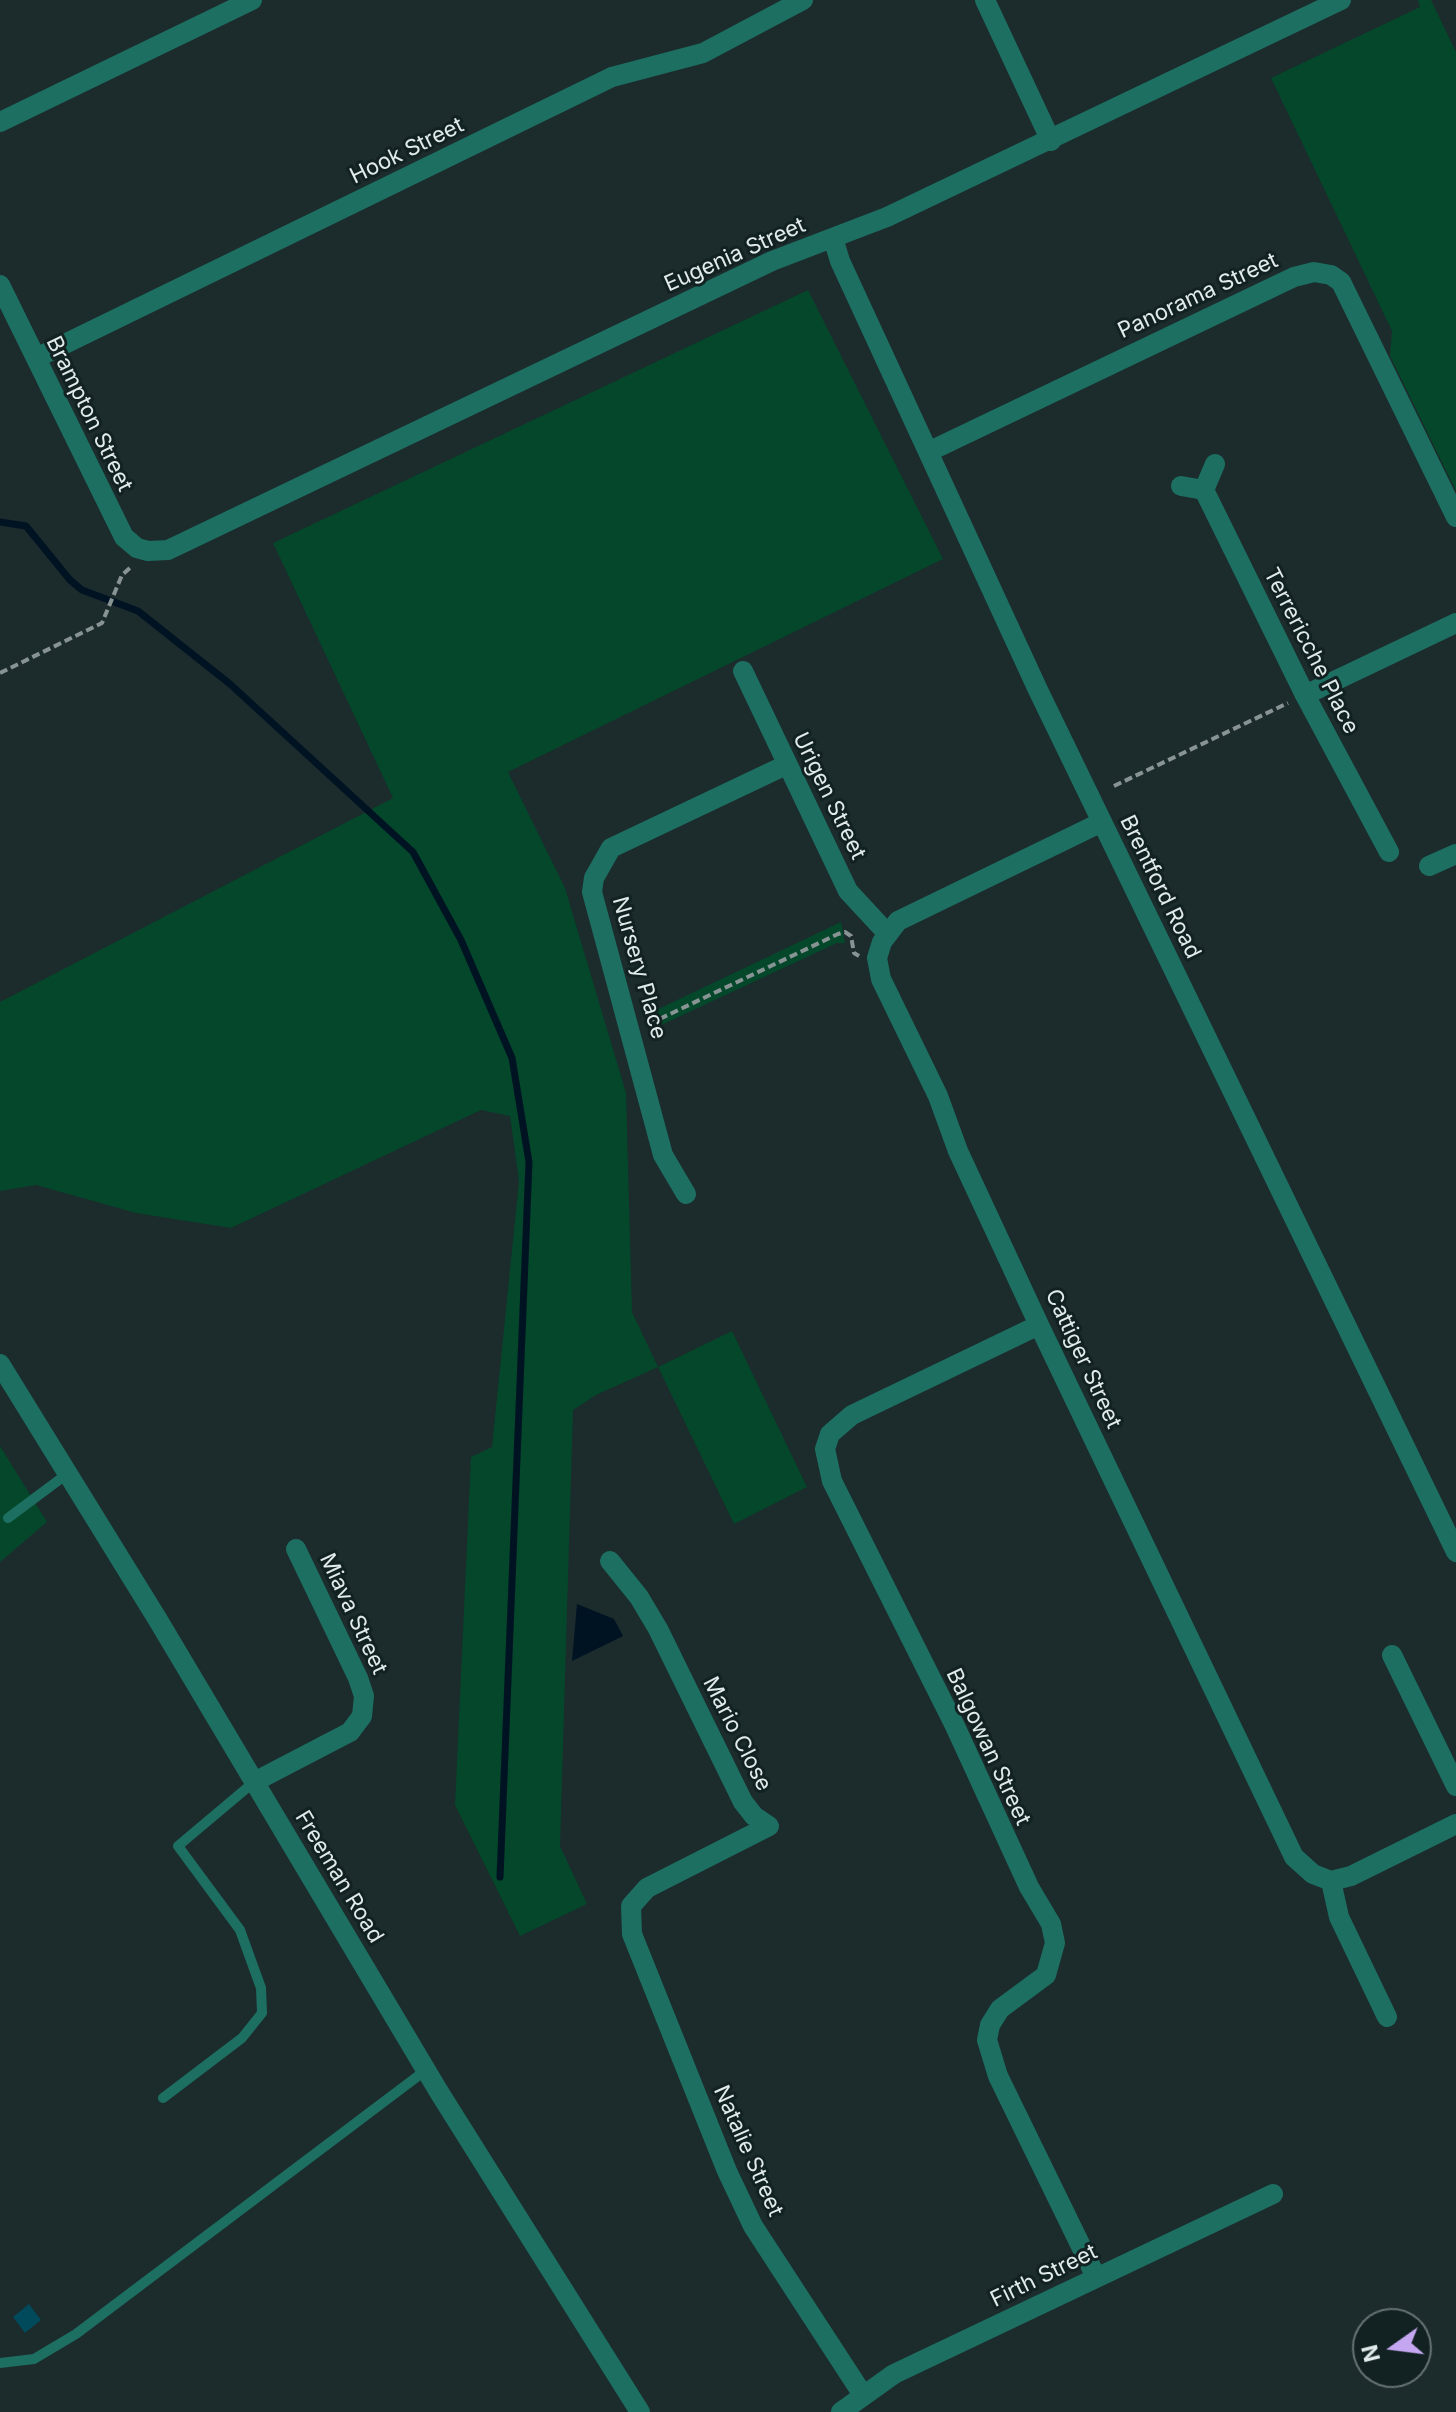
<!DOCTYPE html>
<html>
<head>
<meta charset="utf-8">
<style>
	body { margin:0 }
	#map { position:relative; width:1456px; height:2412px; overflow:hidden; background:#1c2b2c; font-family:Inter,sans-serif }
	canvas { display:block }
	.north { position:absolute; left:1352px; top:2308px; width:80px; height:80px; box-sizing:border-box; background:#122222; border:2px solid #657272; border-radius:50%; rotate:256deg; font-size:22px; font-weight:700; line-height:32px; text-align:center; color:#e1ebeb }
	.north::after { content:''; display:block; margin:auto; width:28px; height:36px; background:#c5a7f1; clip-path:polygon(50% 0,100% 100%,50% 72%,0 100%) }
</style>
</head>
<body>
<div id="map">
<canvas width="1456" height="2412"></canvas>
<div class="north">N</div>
</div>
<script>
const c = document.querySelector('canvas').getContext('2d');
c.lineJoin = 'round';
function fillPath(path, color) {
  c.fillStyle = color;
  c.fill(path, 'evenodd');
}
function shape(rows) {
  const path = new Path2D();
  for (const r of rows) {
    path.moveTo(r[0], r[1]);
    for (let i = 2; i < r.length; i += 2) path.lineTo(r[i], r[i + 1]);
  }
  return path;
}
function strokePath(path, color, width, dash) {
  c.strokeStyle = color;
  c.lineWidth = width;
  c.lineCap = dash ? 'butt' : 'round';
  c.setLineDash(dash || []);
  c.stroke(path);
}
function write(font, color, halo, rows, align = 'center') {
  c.font = font + ' Inter,sans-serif';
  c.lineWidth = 6;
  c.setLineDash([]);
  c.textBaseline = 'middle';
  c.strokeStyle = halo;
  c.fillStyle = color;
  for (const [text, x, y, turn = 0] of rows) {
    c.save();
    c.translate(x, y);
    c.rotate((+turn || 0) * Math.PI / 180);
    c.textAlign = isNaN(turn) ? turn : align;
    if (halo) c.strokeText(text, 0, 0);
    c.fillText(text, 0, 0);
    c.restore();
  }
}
fillPath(shape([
	[1418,0,1431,0,1456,52,1456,491,1390,356,1392,331,1271,78,1420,7],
	[808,290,943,559,508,772,565,888,626,1093,632,1312,658,1367,732,1331,807,1487,734,1524,658,1367,596,1395,573,1410,560,1846,587,1904,520,1936,455,1805,471,1457,492,1447,519,1181,510,1116,481,1110,231,1228,136,1213,36,1185,0,1191,0,1002,393,798,273,543],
	[841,922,845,943,837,943,657,1027,650,1013],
	[0,1446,47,1522,0,1562]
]), '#04472b');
fillPath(shape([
	[577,1604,614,1619,623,1636,572,1661]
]), '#001323');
strokePath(shape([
	[0,522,26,526,70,580,82,590,138,611,230,684,413,852,461,940,512,1058,529,1162,500,1877]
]), '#001323', 7);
fillPath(shape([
	[29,2304,41,2320,25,2333,13,2317]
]), '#004a5c');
strokePath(shape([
	[0,673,102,623,122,575,131,567],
	[1114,786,1288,703],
	[649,1024,838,934,845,932,851,936,854,953,859,956]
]), '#889494', 4, [8, 4]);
strokePath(shape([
	[8,1518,67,1474],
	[163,2098,242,2038,262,2013,261,1988,240,1930,178,1846,254,1782],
	[0,2363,34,2359,76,2334,426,2070]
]), '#1d6f62', 10);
strokePath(shape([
	[985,0,1051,141],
	[0,122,252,0],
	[833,238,840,261,1038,690,1456,1552],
	[0,285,124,537,137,548,148,551,168,550,772,261,887,217,1341,0],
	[36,358,612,77,703,53,803,0],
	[928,452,1294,277,1314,272,1331,275,1341,282,1456,517],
	[1181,486,1204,490,1305,695,1389,852],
	[1204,490,1215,464],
	[743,671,848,891,886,932],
	[1305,695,1456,623],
	[1102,822,898,921,882,942,877,958,881,979,938,1096,958,1151,1039,1325,1294,1857,1313,1874,1331,1881,1351,1876,1456,1824],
	[1429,866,1456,854],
	[686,1194,663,1155,592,892,594,878,611,848,786,765],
	[1039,1325,852,1415,830,1434,825,1449,832,1481,955,1726,1029,1887,1051,1924,1055,1943,1046,1975,1000,2009,990,2025,987,2040,998,2076,1096,2277],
	[610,1561,639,1597,658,1629,743,1802,754,1816,769,1826,647,1888,631,1906,632,1934,727,2171,753,2226,863,2395],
	[1392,1655,1456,1786],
	[254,1782,350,1732,362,1716,364,1696,358,1678,296,1549],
	[1331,1881,1339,1917,1387,2017],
	[841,2412,894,2374,1273,2194]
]), '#1d6f62', 20);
strokePath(shape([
	[0,1364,158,1620,439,2092,640,2412]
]), '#1d6f62', 20);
write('22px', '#e1ebeb', '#122222', [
	["Hook Street",407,151,-26],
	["Eugenia Street",735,255,-24],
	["Panorama Street",1198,296,-25],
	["Brampton Street",89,414,64],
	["Terrericche Place",1311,651,63],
	["Urigen Street",829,796,64],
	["Brentford Road",1160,887,64],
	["Nursery Place",639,968,74],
	["Cattiger Street",1083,1359,65],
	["Miava Street",353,1614,65],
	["Mario Close",737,1734,63],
	["Balgowan Street",988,1747,65],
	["Freeman Road",339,1877,59],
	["Natalie Street",748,2151,66],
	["Firth Street",1044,2276,-26]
]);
</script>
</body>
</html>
